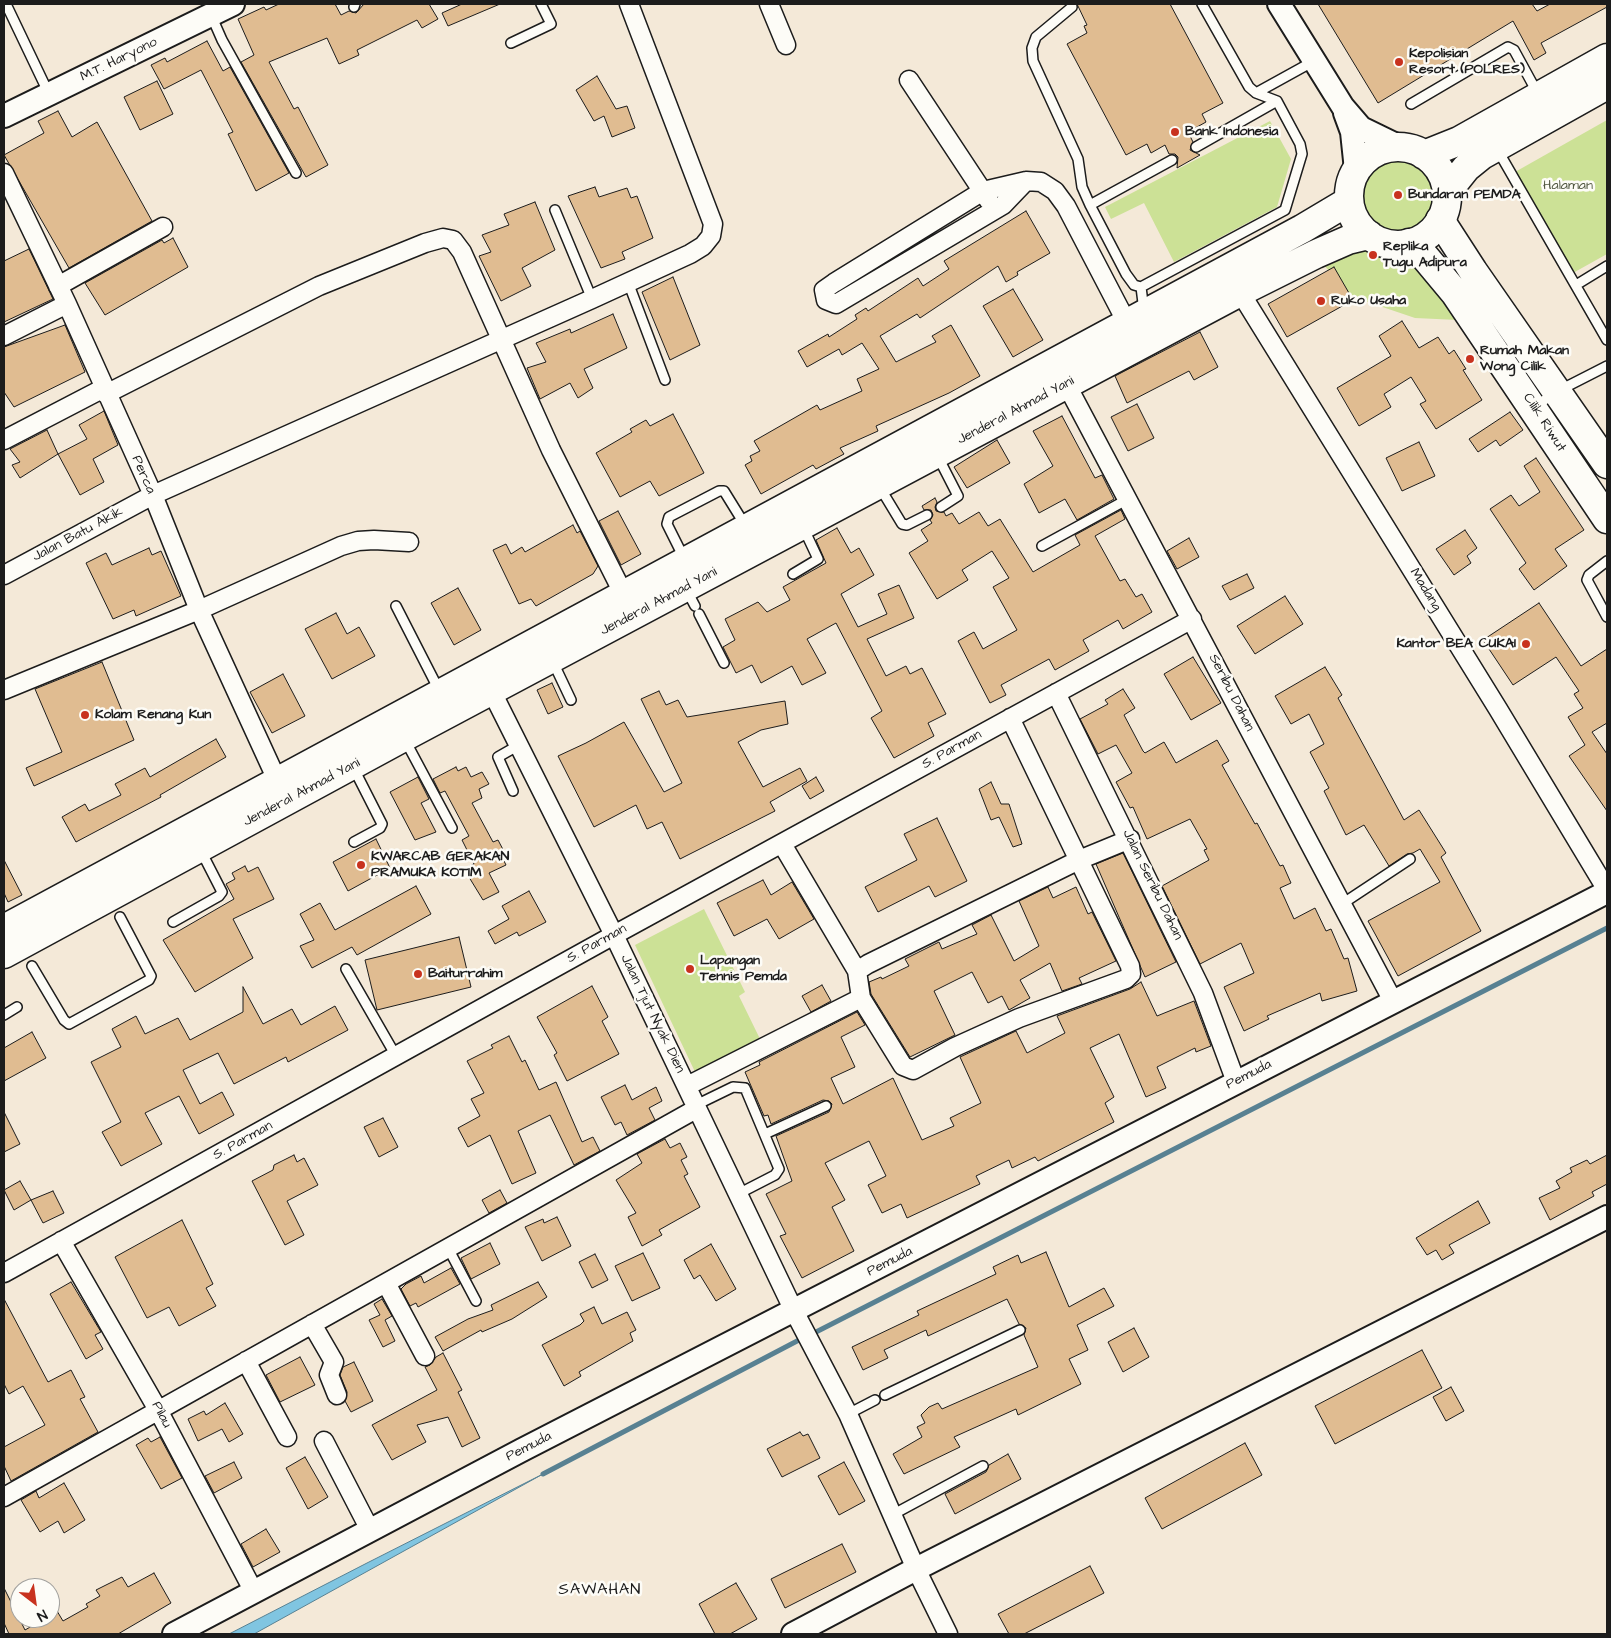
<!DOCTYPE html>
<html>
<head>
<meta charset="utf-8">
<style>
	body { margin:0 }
	#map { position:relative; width:1611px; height:1638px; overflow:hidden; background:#f4e9d8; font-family:"Architects Daughter",sans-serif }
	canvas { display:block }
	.frame { position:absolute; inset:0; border:5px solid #1c1c1c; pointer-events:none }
	.north { position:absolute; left:10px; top:1578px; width:50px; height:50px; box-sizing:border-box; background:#fdfcf7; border:1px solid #a3a29f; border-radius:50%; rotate:150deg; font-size:14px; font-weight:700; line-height:20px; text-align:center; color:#1c1c1c }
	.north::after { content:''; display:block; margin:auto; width:18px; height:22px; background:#c8321e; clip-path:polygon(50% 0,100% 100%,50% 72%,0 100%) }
</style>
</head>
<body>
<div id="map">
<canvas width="1611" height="1638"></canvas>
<div class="frame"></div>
<div class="north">N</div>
</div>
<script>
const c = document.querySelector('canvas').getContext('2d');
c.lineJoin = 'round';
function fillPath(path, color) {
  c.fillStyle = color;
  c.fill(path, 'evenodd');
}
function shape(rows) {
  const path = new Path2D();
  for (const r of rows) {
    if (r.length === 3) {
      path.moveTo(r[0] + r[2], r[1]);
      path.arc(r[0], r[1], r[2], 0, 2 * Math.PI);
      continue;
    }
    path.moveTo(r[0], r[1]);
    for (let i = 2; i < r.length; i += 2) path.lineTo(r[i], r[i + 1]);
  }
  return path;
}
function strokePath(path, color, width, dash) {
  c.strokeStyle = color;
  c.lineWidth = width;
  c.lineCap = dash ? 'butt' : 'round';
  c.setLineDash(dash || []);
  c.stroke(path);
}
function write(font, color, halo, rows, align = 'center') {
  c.font = font + ' "Architects Daughter",sans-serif';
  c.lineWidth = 5;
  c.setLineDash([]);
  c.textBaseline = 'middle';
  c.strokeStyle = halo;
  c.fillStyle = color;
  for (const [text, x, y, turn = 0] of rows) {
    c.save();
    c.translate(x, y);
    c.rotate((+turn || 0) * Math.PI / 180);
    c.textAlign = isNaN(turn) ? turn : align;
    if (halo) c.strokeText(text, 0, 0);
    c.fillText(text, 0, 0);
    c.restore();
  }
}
fillPath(shape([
	[1607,120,1607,254,1573,273,1515,172],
	[1270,121,1291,159,1277,207,1174,262,1144,203,1111,219,1105,207],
	[1396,195,42],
	[1368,240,1406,248,1458,320,1415,318,1350,296,1318,258],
	[704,909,745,992,739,996,761,1041,696,1074,635,945]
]), '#cce196');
const water = shape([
	[543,1474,254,1634,229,1634,367,1563,543,1474]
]);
fillPath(water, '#80c5e1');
strokePath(water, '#588192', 1);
strokePath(shape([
	[816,1332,1607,928],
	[543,1474,799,1340]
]), '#588192', 5);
const building = shape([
	[279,4,335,4,341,15,349,11,356,13,364,4,429,4,438,19,422,28,417,20,357,50,359,55,339,64,327,38,269,62,294,109,298,107,328,165,306,177,241,62,254,55,238,19,264,7,266,10,279,4],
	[462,4,500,4,448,26,442,13,462,4],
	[1077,4,1170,4,1223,103,1202,114,1206,122,1188,132,1193,142,1190,150,1200,155,1177,168,1178,157,1175,154,1169,154,1165,145,1151,153,1147,144,1126,155,1067,44,1087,33,1084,26,1087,25,1077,4],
	[1318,4,1532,4,1537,11,1550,4,1607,4,1607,7,1541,43,1546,53,1534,60,1513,21,1378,103,1318,4],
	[207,41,223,71,230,67,289,173,256,191,228,134,233,132,201,70,164,89,151,65,165,58,167,62,207,41],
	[597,76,616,109,627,106,635,128,612,137,604,116,594,121,576,90,597,76],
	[157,81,173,114,140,130,124,97,157,81],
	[58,111,72,137,97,122,152,221,69,268,4,155,44,133,38,121,58,111],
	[595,187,599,197,627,188,631,198,637,196,653,238,622,252,625,259,601,268,568,196,595,187],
	[535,202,555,250,522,268,531,286,501,301,479,256,491,252,482,235,509,225,504,214,535,202],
	[1026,211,1050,253,1017,272,1018,275,1006,282,998,266,920,318,917,314,880,336,896,362,936,342,932,336,951,325,980,376,949,393,876,426,878,431,840,448,844,454,816,469,813,465,761,494,745,465,752,461,750,456,760,451,754,441,817,405,820,410,862,391,857,379,879,369,862,343,842,355,839,349,807,367,798,351,828,334,829,337,857,319,855,315,866,308,868,311,918,278,923,286,949,269,944,261,1026,211],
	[173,238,188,267,105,315,85,283,162,240,164,243,173,238],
	[29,249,53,299,4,322,4,261,29,249],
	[1334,267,1353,300,1287,337,1268,304,1334,267],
	[673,277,700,345,670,360,642,292,673,277],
	[1013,289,1043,340,1013,357,983,306,1013,289],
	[613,314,627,348,584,369,593,388,578,398,570,383,540,399,527,368,546,362,536,343,570,329,571,333,613,314],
	[1402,321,1419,348,1438,337,1449,354,1454,350,1466,369,1463,370,1482,400,1436,429,1420,404,1426,401,1411,377,1384,394,1391,407,1359,426,1337,388,1391,356,1379,336,1402,321],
	[65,325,85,372,14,407,4,392,4,347,65,325],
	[1200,332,1218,367,1194,380,1189,371,1127,403,1115,376,1200,332],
	[1137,404,1154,438,1128,451,1111,417,1137,404],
	[104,411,118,445,93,459,104,482,80,495,58,454,87,439,79,425,104,411],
	[1510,412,1523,430,1500,446,1496,440,1478,452,1469,439,1510,412],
	[673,414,704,473,659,496,650,481,620,497,596,453,632,432,630,429,646,420,650,426,673,414],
	[1062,416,1095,478,1102,475,1114,499,1077,520,1065,499,1039,513,1024,484,1053,466,1033,431,1062,416],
	[47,430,58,454,20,478,12,465,20,462,10,449,47,430],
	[997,440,1010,463,967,488,954,467,997,440],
	[1419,442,1435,476,1402,491,1386,458,1419,442],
	[1536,458,1584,530,1555,549,1567,566,1534,590,1519,569,1526,563,1490,509,1511,495,1519,506,1540,492,1524,466,1536,458],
	[935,498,937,502,935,507,936,511,944,512,946,516,952,513,959,524,979,512,988,526,1000,519,1033,572,1080,545,1075,535,1121,510,1125,519,1095,536,1120,581,1125,579,1136,597,1142,594,1152,612,1123,629,1118,620,1083,640,1089,651,1055,670,1049,659,1001,685,1006,695,990,703,958,641,974,632,983,649,1017,630,993,587,1009,578,992,551,962,570,968,580,937,599,909,553,928,541,921,530,932,523,930,520,933,515,931,510,924,510,922,506,935,498],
	[618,511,641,554,621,565,599,521,618,511],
	[573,525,577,533,580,531,598,566,593,574,536,606,531,599,519,604,493,550,506,544,511,554,522,547,525,552,573,525],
	[837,528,851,553,859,548,874,575,841,594,858,627,887,614,878,594,899,585,914,618,867,639,886,676,906,666,910,674,922,668,946,714,928,723,934,736,894,758,871,718,882,711,836,623,807,639,826,673,802,685,792,666,761,683,752,665,736,673,723,647,735,640,725,619,758,602,767,612,790,600,783,587,826,563,816,540,837,528],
	[1465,530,1477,548,1467,556,1471,563,1454,575,1436,549,1465,530],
	[1189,538,1199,557,1177,569,1167,551,1189,538],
	[149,548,152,555,161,551,181,596,136,616,134,610,113,619,86,563,106,553,112,565,149,548],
	[1247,574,1254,588,1230,600,1222,586,1247,574],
	[458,588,481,630,454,645,431,603,458,588],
	[1285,596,1303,624,1255,654,1237,626,1285,596],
	[1539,603,1581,666,1607,649,1607,723,1592,732,1607,754,1607,811,1569,756,1585,745,1568,717,1583,708,1574,694,1579,691,1556,657,1513,685,1483,640,1539,603],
	[336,613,347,634,359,627,375,656,332,679,305,629,336,613],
	[1193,657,1221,703,1191,720,1164,674,1193,657],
	[102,662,134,740,34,786,26,768,62,752,35,689,102,662],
	[1325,667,1342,695,1338,698,1404,820,1419,810,1446,853,1441,857,1481,931,1398,976,1368,921,1440,882,1420,849,1413,853,1407,854,1389,866,1364,825,1346,835,1324,791,1329,788,1310,752,1324,744,1309,714,1291,724,1275,696,1325,667],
	[283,674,305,716,272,733,250,692,283,674],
	[552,683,563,707,548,714,537,690,552,683],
	[1123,689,1135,708,1124,715,1143,751,1145,753,1164,742,1176,763,1217,740,1229,761,1222,765,1255,824,1257,823,1280,866,1283,865,1291,883,1280,888,1294,919,1315,908,1326,931,1331,929,1344,959,1348,958,1357,991,1322,1001,1320,993,1267,1016,1269,1019,1244,1031,1224,987,1254,973,1241,943,1200,964,1162,886,1209,860,1204,850,1207,849,1190,819,1147,839,1133,807,1130,808,1116,782,1132,773,1116,745,1098,754,1080,719,1108,704,1105,700,1123,689],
	[659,691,666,705,678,700,687,717,785,701,788,724,761,730,738,742,763,787,800,768,807,781,770,802,775,811,680,859,662,822,647,829,636,805,594,827,558,756,586,743,624,722,664,792,682,783,641,699,659,691],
	[216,739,226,757,160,795,161,797,76,842,62,817,85,804,89,811,121,795,115,784,145,768,150,777,216,739],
	[456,767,458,771,466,767,471,777,482,772,489,784,479,789,482,798,472,803,493,842,498,840,508,859,504,861,506,865,489,873,499,892,483,900,464,869,474,864,462,840,469,836,445,791,440,793,433,779,456,767],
	[418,777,429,799,421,803,436,832,415,840,390,792,418,777],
	[816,777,824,791,810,799,802,786,816,777],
	[991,782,1001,804,1009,804,1022,844,1013,847,999,817,991,820,979,789,991,782],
	[937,818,967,881,935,897,929,886,878,912,865,887,917,860,904,834,937,818],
	[376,839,390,868,348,891,333,862,376,839],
	[1123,853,1176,962,1145,977,1096,864,1123,853],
	[4,860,22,895,8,902,4,893,4,860],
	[245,866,248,872,258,867,274,899,233,919,253,958,195,992,163,940,234,899,226,884,235,879,232,873,245,866],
	[763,880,771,895,792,882,814,919,779,939,767,919,734,936,717,903,763,880],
	[416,886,431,914,357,955,352,947,312,968,300,946,314,940,300,914,320,903,335,930,416,886],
	[1048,887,1053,898,1076,887,1088,914,1092,912,1116,961,1079,978,1082,984,1062,991,1050,963,1020,980,1030,998,1009,1010,1002,996,988,1003,972,972,934,991,955,1035,910,1057,871,994,869,982,881,977,882,979,909,966,905,959,939,942,942,949,977,934,972,925,991,915,1014,961,1039,946,1019,901,1048,887],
	[529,891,546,922,519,936,517,932,495,944,488,931,509,919,502,906,529,891],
	[459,937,471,987,377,1010,365,960,459,937],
	[1141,982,1157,1016,1194,1001,1211,1046,1196,1052,1195,1048,1157,1067,1166,1088,1146,1097,1119,1034,1090,1048,1114,1097,1105,1103,1114,1122,1038,1161,1035,1157,1012,1168,1009,1160,976,1176,980,1184,907,1218,901,1204,882,1213,868,1185,886,1176,869,1141,825,1163,845,1200,832,1207,854,1251,802,1278,780,1236,786,1234,766,1194,792,1181,776,1136,829,1112,832,1104,829,1101,823,1100,771,1124,768,1115,764,1116,745,1072,760,1065,759,1062,857,1012,865,1025,841,1037,855,1067,831,1078,843,1104,893,1078,922,1140,954,1126,950,1118,981,1103,960,1057,1016,1031,1027,1053,1065,1033,1057,1016,1130,989,1141,982],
	[822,985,831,1001,811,1012,802,996,822,985],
	[592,986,608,1017,602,1021,619,1054,567,1081,554,1055,557,1053,537,1017,592,986],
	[243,987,263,1024,292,1009,301,1025,335,1006,348,1030,288,1062,286,1057,234,1084,218,1053,183,1070,200,1104,222,1092,234,1115,199,1134,179,1096,145,1113,162,1144,121,1166,102,1132,121,1122,91,1062,121,1047,112,1029,136,1016,145,1034,178,1018,190,1040,243,1012,243,987],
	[32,1032,46,1058,4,1081,4,1048,32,1032],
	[509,1036,522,1062,525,1060,539,1090,556,1082,582,1142,593,1137,600,1151,574,1165,550,1115,518,1131,536,1173,512,1184,490,1135,468,1147,458,1128,480,1116,471,1099,484,1093,467,1061,493,1048,491,1045,509,1036],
	[625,1085,632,1100,656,1087,662,1101,649,1108,655,1120,627,1135,621,1122,615,1125,601,1097,625,1085],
	[4,1112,20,1144,4,1152,4,1112],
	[383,1118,398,1147,379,1157,364,1127,383,1118],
	[665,1139,670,1148,680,1143,687,1157,681,1160,688,1174,684,1176,700,1207,659,1230,662,1235,642,1246,628,1217,636,1213,616,1180,642,1163,637,1154,665,1139],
	[294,1155,297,1162,304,1158,318,1185,287,1201,304,1235,285,1245,252,1181,273,1170,274,1165,294,1155],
	[1607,1155,1607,1184,1592,1192,1594,1196,1550,1220,1539,1198,1560,1188,1556,1181,1572,1172,1570,1168,1587,1160,1590,1164,1607,1155],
	[20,1181,31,1200,14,1210,4,1190,20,1181],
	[500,1190,507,1203,489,1213,482,1200,500,1190],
	[53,1191,64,1213,43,1223,31,1200,53,1191],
	[1478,1201,1490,1223,1449,1245,1454,1253,1442,1260,1436,1250,1427,1255,1416,1238,1478,1201],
	[557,1217,571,1246,542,1261,525,1227,543,1219,544,1223,557,1217],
	[182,1220,213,1284,206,1288,216,1306,179,1326,169,1307,147,1318,115,1257,182,1220],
	[490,1243,500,1264,471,1279,461,1258,490,1243],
	[711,1244,736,1289,716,1301,700,1275,694,1279,684,1260,711,1244],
	[1046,1252,1069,1307,1104,1288,1114,1306,1077,1325,1088,1350,1069,1359,1081,1384,1018,1415,1016,1409,954,1437,960,1447,904,1474,893,1454,922,1437,917,1427,925,1423,921,1415,929,1407,938,1403,942,1409,1038,1367,1024,1335,1026,1328,1019,1324,1007,1299,928,1336,926,1330,884,1350,888,1358,863,1370,852,1347,919,1315,917,1311,996,1274,993,1267,1018,1255,1021,1263,1046,1252],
	[643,1253,660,1288,632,1301,615,1266,643,1253],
	[595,1254,608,1280,592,1288,579,1262,595,1254],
	[451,1268,460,1284,418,1307,416,1303,410,1306,401,1289,406,1284,421,1276,424,1283,451,1268],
	[71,1282,101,1332,95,1335,103,1349,86,1359,50,1294,71,1282],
	[538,1282,547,1297,512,1319,482,1332,481,1330,443,1351,435,1337,468,1319,493,1310,491,1305,538,1282],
	[4,1299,48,1382,71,1370,85,1397,80,1399,98,1432,11,1481,4,1466,4,1447,45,1425,23,1386,9,1394,4,1384,4,1299],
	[382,1299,392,1316,385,1320,395,1341,383,1347,369,1320,380,1315,374,1304,382,1299],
	[594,1307,602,1324,627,1312,636,1330,630,1333,633,1341,579,1372,581,1376,564,1386,542,1345,580,1325,584,1321,580,1314,594,1307],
	[1134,1328,1149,1357,1123,1372,1108,1342,1134,1328],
	[1422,1350,1442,1388,1335,1444,1315,1406,1422,1350],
	[443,1353,462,1390,458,1392,480,1438,462,1447,448,1417,417,1425,426,1442,392,1460,372,1425,437,1390,425,1367,430,1365,436,1357,443,1353],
	[300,1357,315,1385,280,1402,266,1375,300,1357],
	[354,1362,373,1401,351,1412,345,1401,347,1392,340,1375,343,1367,354,1362],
	[1451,1387,1464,1411,1446,1421,1433,1397,1451,1387],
	[225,1403,243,1434,229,1442,222,1429,198,1441,188,1419,204,1411,206,1415,225,1403],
	[800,1432,803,1436,808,1434,820,1458,782,1477,767,1449,800,1432],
	[160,1437,182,1478,161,1489,136,1445,148,1438,151,1442,160,1437],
	[1245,1443,1262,1475,1162,1529,1145,1498,1245,1443],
	[1008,1454,1021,1479,955,1514,945,1494,986,1472,989,1465,1008,1454],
	[305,1457,328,1497,308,1509,286,1468,305,1457],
	[234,1462,242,1478,214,1493,205,1476,234,1462],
	[844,1462,865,1501,839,1515,818,1476,844,1462],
	[64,1483,85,1520,64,1533,58,1521,40,1532,21,1500,36,1491,39,1498,64,1483],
	[266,1529,280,1552,253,1567,241,1544,266,1529],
	[842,1544,856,1572,785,1608,771,1579,842,1544],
	[1090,1566,1104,1593,1024,1634,1009,1634,998,1614,1090,1566],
	[154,1573,171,1603,118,1634,9,1634,4,1623,4,1588,25,1630,46,1618,50,1618,50,1616,57,1611,63,1621,88,1607,86,1604,100,1596,96,1590,122,1577,128,1587,154,1573],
	[736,1583,757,1619,730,1634,715,1634,699,1604,736,1583]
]);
fillPath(building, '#e0bc91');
strokePath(building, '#1c1c1c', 1);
const service = shape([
	[6,4,49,94],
	[354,7,355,4],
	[1072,7,1036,37,1032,48,1033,61,1078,159,1082,187,1090,205,1126,274,1134,285,1141,287,1285,210,1302,154,1300,144,1277,101,1256,93,1249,87,1202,4],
	[211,15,222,40,296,173],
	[511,43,551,24,541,4],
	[1256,93,1314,61],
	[1411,104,1508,47,1514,50,1538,94],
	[1196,147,1277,101],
	[1497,149,1607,340],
	[1090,205,1172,160],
	[555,210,592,299],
	[628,282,665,380],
	[1576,285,1607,266],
	[1141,287,1144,311],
	[1534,407,1558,391,1607,366],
	[937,455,958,496,941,507],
	[879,486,902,524,907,525,927,515],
	[1042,546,1128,499],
	[684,558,667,524,669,517,719,491,724,491,745,525],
	[1607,561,1589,575,1587,580,1607,617],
	[793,574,818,559,803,527],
	[686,589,695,606],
	[396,606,440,692],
	[699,614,724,663],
	[553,662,571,700],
	[405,740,452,828],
	[353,767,382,824,380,828,354,842],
	[513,791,498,757,519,745],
	[1342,904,1410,859],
	[173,922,219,896,222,892,201,851],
	[32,966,64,1020,69,1024,149,980,151,976,120,917],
	[346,969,396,1056],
	[4,1015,17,1007],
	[696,1105,733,1087,745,1088,779,1169,775,1175,740,1193],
	[765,1134,826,1106],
	[448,1248,476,1301],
	[885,1395,1020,1330],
	[848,1414,875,1400],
	[892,1515,983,1466]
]);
const minor = shape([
	[769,4,786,45],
	[909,80,989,201],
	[4,173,67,304,153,495,199,610,277,780],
	[1026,181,1003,205,836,304,826,300,824,290,834,283,983,191,1026,181,1041,182,1055,191,1066,206,1127,323],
	[58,286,163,227],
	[1240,292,1498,709,1607,890],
	[4,336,67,304],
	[1062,376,1394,1003],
	[106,394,319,286,425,243,443,238,453,240,462,252,551,450,623,593],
	[4,440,104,388],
	[4,575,153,495,592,299,690,254,703,246,711,236,713,224,629,4],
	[4,690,199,610,341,546,358,541,374,540,409,542],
	[492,692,614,935,794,1311,848,1414,916,1569,948,1634],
	[1056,693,1203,993,1236,1082],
	[782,844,857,971],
	[861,998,903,1066,913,1070,955,1047,1019,1018,1126,979,1131,974,1130,966,1010,718],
	[687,1086,861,998,857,971,868,964,1079,860,1130,839],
	[61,1241,158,1410,254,1592],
	[4,1273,614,935,1192,619],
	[386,1283,425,1356],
	[312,1324,334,1362,329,1375,337,1395],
	[246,1361,287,1437],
	[324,1441,370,1530],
	[4,1497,696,1109]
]);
const tertiary = shape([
	[1279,4,1343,107,1361,128,1400,147],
	[1345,113,1352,132,1356,170],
	[4,116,233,4],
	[174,1634,522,1450,1607,892],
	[793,1634,916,1569,1607,1217]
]);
const primary = shape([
	[1440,220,1473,271,1607,464],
	[1409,243,1425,257,1455,293,1607,519]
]);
const trunk = shape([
	[1398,196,49],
	[1424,155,1459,141,1607,58],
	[1446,193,1466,168,1482,155,1607,85],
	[4,929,1302,229,1349,201],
	[4,954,404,737,1240,292,1316,254,1348,240,1369,235]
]);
strokePath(service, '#1c1c1c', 12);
strokePath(minor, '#1c1c1c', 21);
strokePath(tertiary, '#1c1c1c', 26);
strokePath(primary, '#1c1c1c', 31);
strokePath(trunk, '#1c1c1c', 31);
strokePath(service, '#fdfcf7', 9);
strokePath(minor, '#fdfcf7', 18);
strokePath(tertiary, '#fdfcf7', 22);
strokePath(primary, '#fdfcf7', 28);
strokePath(trunk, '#fdfcf7', 28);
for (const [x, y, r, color] of [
	[1399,62,5,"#c8321e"],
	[1175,132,5,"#c8321e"],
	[1398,195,5,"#c8321e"],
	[1373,255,5,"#c8321e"],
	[1321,301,5,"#c8321e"],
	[1470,359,5,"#c8321e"],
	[1526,644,5,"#c8321e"],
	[85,715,5,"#c8321e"],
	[361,865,5,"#c8321e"],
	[690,969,5,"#c8321e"],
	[418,974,5,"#c8321e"]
]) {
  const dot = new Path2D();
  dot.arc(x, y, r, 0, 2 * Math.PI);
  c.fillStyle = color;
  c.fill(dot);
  strokePath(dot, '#fdfcf7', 2);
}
write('bold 14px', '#1c1c1c', '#fdfcf7', [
	["Kepolisian",1409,54],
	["Resort (POLRES)",1409,70],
	["Bank Indonesia",1185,132],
	["Bundaran PEMDA",1408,195],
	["Replika",1383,247],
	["Tugu Adipura",1383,263],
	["Ruko Usaha",1331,301],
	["Rumah Makan",1480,351],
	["Wong Cilik",1480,367],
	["Kantor BEA CUKAI",1516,644,"right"],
	["Kolam Renang Kun",95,715],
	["KWARCAB GERAKAN",371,857],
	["PRAMUKA KOTIM",371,873],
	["Lapangan",700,961],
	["Tennis Pemda",700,977],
	["Baiturrahim",428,974]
], 'left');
write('14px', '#1c1c1c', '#fdfcf7', [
	["M.T. Haryono",119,60,-26],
	["Jenderal Ahmad Yani",1016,411,-28],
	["Cilik Riwut",1544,423,57],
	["Perca",143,475,66],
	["Jalan Batu Akik",78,535,-28],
	["Madang",1425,590,58],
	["Jenderal Ahmad Yani",659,602,-28],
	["Seribu Dahan",1231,693,63],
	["S. Parman",952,750,-29],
	["Jenderal Ahmad Yani",302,793,-28],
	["Jalan Seribu Dahan",1152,885,64],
	["S. Parman",597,944,-29],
	["Jalan Tjut Nyak Dien",652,1014,64],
	["Pemuda",1249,1075,-27],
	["S. Parman",243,1141,-29],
	["Pemuda",890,1262,-27],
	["Pilau",161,1415,62],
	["Pemuda",529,1447,-27]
]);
write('14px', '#515741', '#fdfcf7', [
	["Halaman",1568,186]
]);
c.letterSpacing = '1px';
write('16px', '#1c1c1c', '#fdfcf7', [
	["SAWAHAN",600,1591]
]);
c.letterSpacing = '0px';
</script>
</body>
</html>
